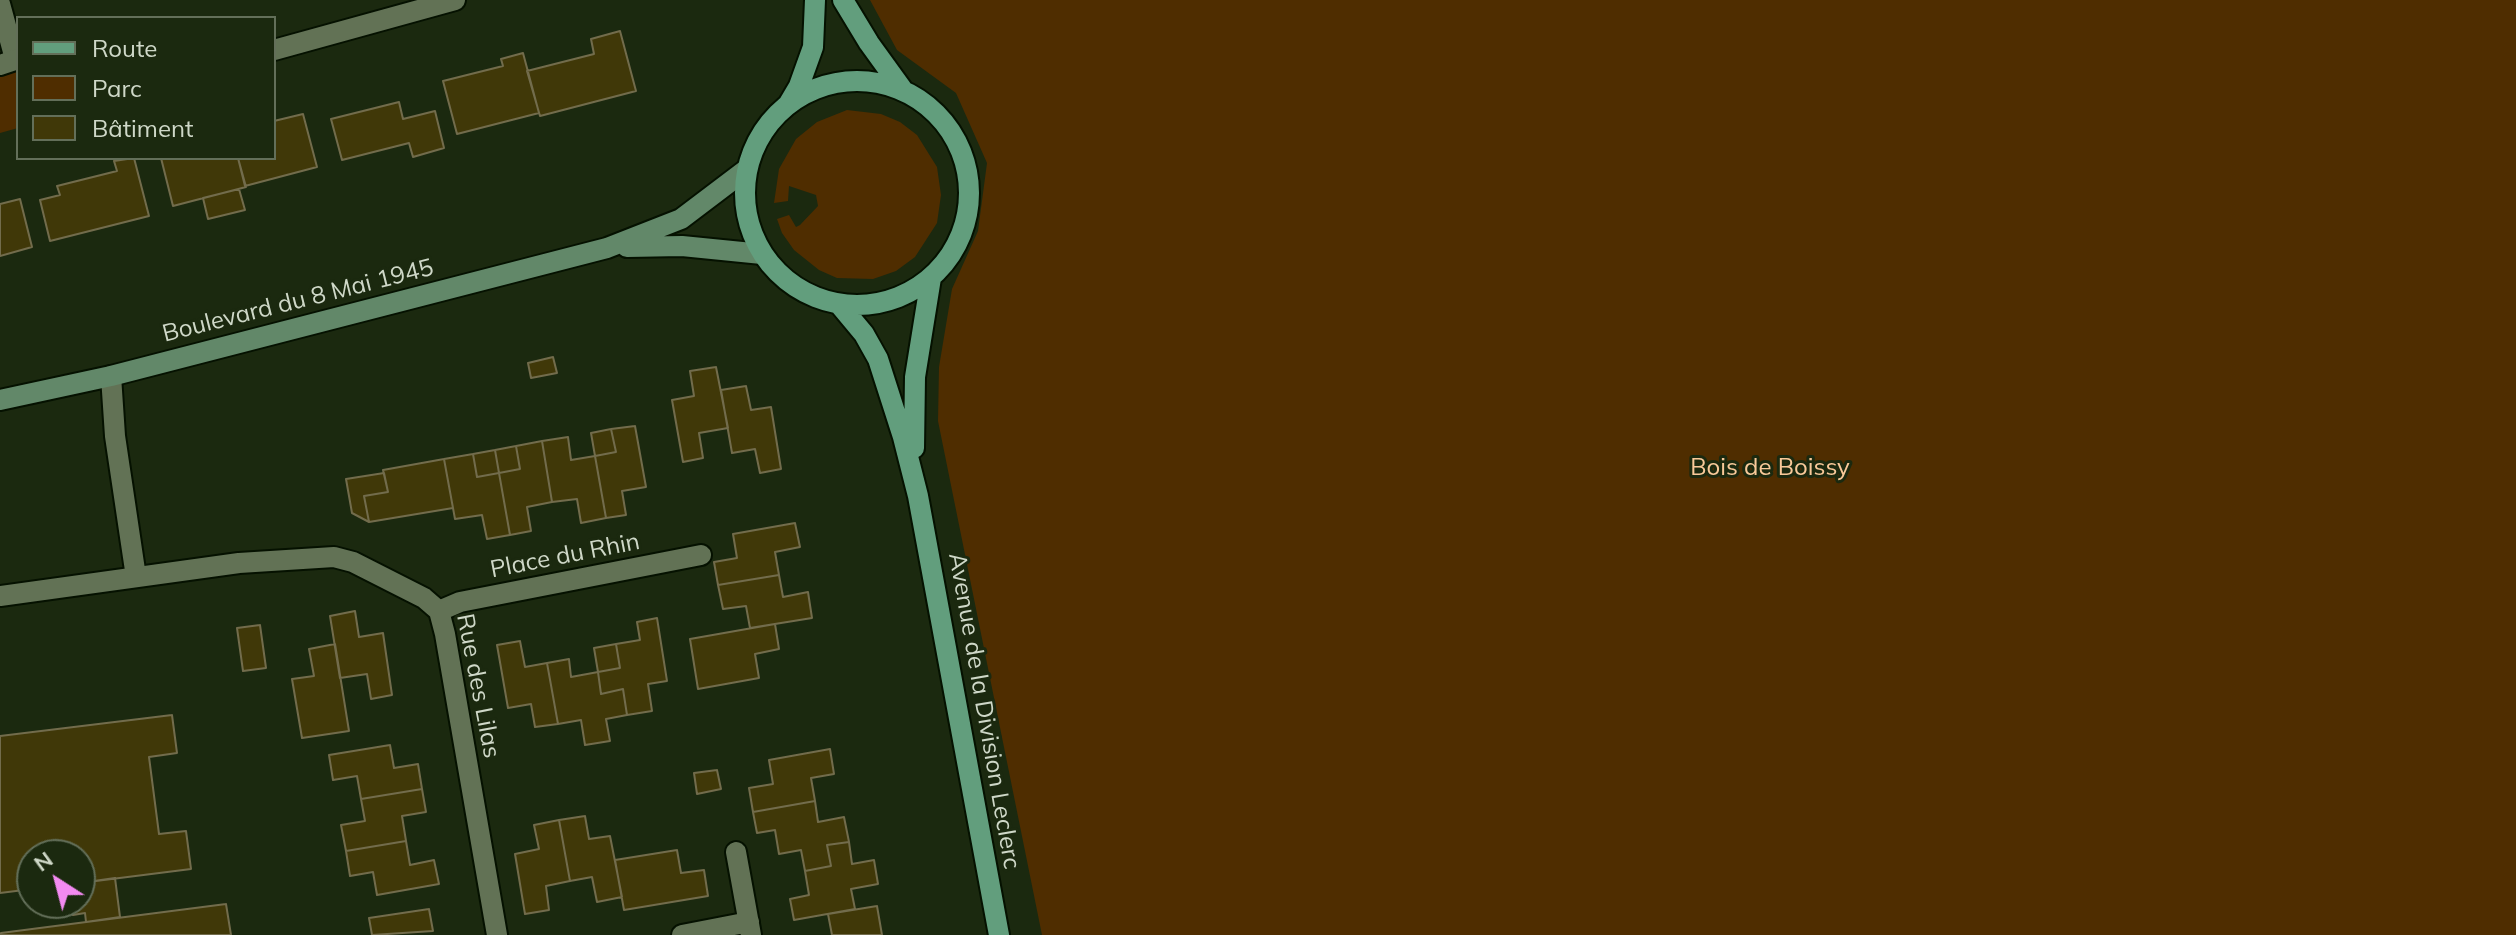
<!DOCTYPE html>
<html>
<head>
<meta charset="utf-8">
<style>
	body { margin:0 }
	#map { position:relative; width:2516px; height:935px; overflow:hidden; background:#1b290f; font-family:Mulish,sans-serif }
	canvas { display:block }
	.legend { position:absolute; left:16px; top:16px; width:260px; height:144px; box-sizing:border-box; background:#1b290f; border:2px solid #636f59; margin:0; padding:10px 14px; list-style:none; font-size:24px; color:#cfd8c8 }
	.legend li { display:flex; align-items:center; gap:16px; height:40px }
	.legend b { width:40px; border:2px solid #636f59 }
	.north { position:absolute; left:16px; top:839px; width:80px; height:80px; box-sizing:border-box; background:#1b290f; border:2px solid #636f59; border-radius:50%; rotate:324deg; font-size:22px; font-weight:700; line-height:32px; text-align:center; color:#cfd8c8 }
	.north::after { content:''; display:block; margin:auto; width:28px; height:36px; background:#f38af1; clip-path:polygon(50% 0,100% 100%,50% 72%,0 100%) }
</style>
</head>
<body>
<div id="map">
<canvas width="2516" height="935"></canvas>
<ul class="legend">
<li><b style="height:10px;background:#629e7d"></b>Route</li>
<li><b style="height:22px;background:#4f2d00"></b>Parc</li>
<li><b style="height:22px;background:#403808"></b>Bâtiment</li>
</ul>
<div class="north">N</div>
</div>
<script>
const c = document.querySelector('canvas').getContext('2d');
c.lineJoin = 'round';
function fillPath(path, color) {
  c.fillStyle = color;
  c.fill(path, 'evenodd');
}
function shape(rows) {
  const path = new Path2D();
  for (const r of rows) {
    if (r.length === 3) {
      path.moveTo(r[0] + r[2], r[1]);
      path.arc(r[0], r[1], r[2], 0, 2 * Math.PI);
      continue;
    }
    path.moveTo(r[0], r[1]);
    for (let i = 2; i < r.length; i += 2) path.lineTo(r[i], r[i + 1]);
  }
  return path;
}
function strokePath(path, color, width, dash) {
  c.strokeStyle = color;
  c.lineWidth = width;
  c.lineCap = dash ? 'butt' : 'round';
  c.setLineDash(dash || []);
  c.stroke(path);
}
function write(font, color, halo, rows, align = 'center') {
  c.font = font + ' Mulish,sans-serif';
  c.lineWidth = 6;
  c.setLineDash([]);
  c.textBaseline = 'middle';
  c.strokeStyle = halo;
  c.fillStyle = color;
  for (const [text, x, y, turn = 0] of rows) {
    c.save();
    c.translate(x, y);
    c.rotate((+turn || 0) * Math.PI / 180);
    c.textAlign = isNaN(turn) ? turn : align;
    if (halo) c.strokeText(text, 0, 0);
    c.fillText(text, 0, 0);
    c.restore();
  }
}
fillPath(shape([
	[870,0,2516,0,2516,935,1042,935,938,421,939,367,952,289,978,231,987,163,956,93,897,50],
	[18,71,18,128,0,133,0,76],
	[847,110,881,114,900,122,917,135,937,167,941,195,937,223,915,257,896,271,873,279,837,278,819,270,794,250,782,233,777,219,789,215,796,227,800,225,818,206,816,195,789,186,788,201,774,203,779,169,796,139,817,122]
]), '#4f2d00');
const building = shape([
	[620,31,636,91,540,116,527,71,594,54,591,39,620,31],
	[523,53,539,113,457,134,443,81,503,66,501,59,523,53],
	[399,102,403,119,435,111,444,148,413,157,409,143,342,160,331,119,399,102],
	[303,114,317,167,245,186,238,158,274,158,274,121,303,114],
	[134,158,149,216,50,241,40,200,60,195,57,186,117,171,114,161,134,158],
	[161,158,238,158,246,187,173,206,161,158],
	[239,189,245,210,208,219,203,198,239,189],
	[20,199,32,247,0,256,0,204,20,199],
	[553,357,557,373,531,378,528,363,553,357],
	[716,367,728,428,699,433,703,458,683,462,672,400,694,396,690,371,716,367],
	[746,386,751,410,771,407,781,469,760,473,755,449,732,453,721,390,746,386],
	[635,426,646,487,622,491,626,515,606,518,595,456,616,452,611,429,635,426],
	[611,429,616,452,595,456,591,433,611,429],
	[568,437,571,460,595,456,606,518,581,523,577,499,552,502,542,441,568,437],
	[542,441,552,502,527,507,531,531,510,535,499,473,520,469,516,446,542,441],
	[516,446,520,469,499,473,495,450,516,446],
	[495,450,499,473,477,477,473,454,495,450],
	[473,454,477,477,499,473,510,535,487,539,482,515,455,519,444,459,473,454],
	[444,459,453,508,369,522,364,496,388,492,383,470,444,459],
	[384,473,388,492,364,496,369,522,352,513,346,479,384,473],
	[795,523,800,547,775,552,779,575,718,585,714,562,737,558,733,534,795,523],
	[779,575,783,597,808,592,812,618,750,628,746,606,723,609,718,585,779,575],
	[355,611,359,637,383,633,392,695,371,699,367,674,340,678,330,616,355,611],
	[657,618,667,681,648,684,652,711,627,715,623,689,601,694,598,672,620,668,616,644,640,640,637,622,657,618],
	[775,624,779,649,755,654,759,678,698,689,690,639,775,624],
	[260,625,266,668,243,671,237,628,260,625],
	[520,641,525,667,547,663,558,724,535,727,531,704,508,708,497,645,520,641],
	[335,644,349,731,302,738,292,679,314,676,309,649,335,644],
	[616,644,620,668,598,672,594,648,616,644],
	[569,659,571,677,598,672,601,694,623,689,627,715,606,719,610,741,585,745,581,720,558,724,547,663,569,659],
	[172,715,177,753,149,757,159,834,186,831,191,869,80,883,80,855,32,855,32,889,0,893,0,736,172,715],
	[390,745,394,768,418,764,422,789,361,799,357,776,333,780,329,755,390,745],
	[830,749,834,774,811,778,815,801,753,812,749,788,773,784,769,760,830,749],
	[717,770,721,789,697,794,694,773,717,770],
	[422,789,426,812,402,816,406,841,346,851,341,825,365,821,361,799,422,789],
	[815,801,818,822,844,817,849,842,827,845,831,866,805,871,801,850,779,854,775,830,757,833,753,812,815,801],
	[585,816,589,839,610,836,622,897,597,902,592,877,570,881,559,820,585,816],
	[559,820,570,881,546,886,549,910,525,914,515,854,539,849,534,825,559,820],
	[406,841,410,865,434,860,439,884,377,895,373,872,350,876,346,851,406,841],
	[849,842,852,864,874,860,878,884,851,889,855,909,794,920,790,899,809,895,805,871,831,866,827,845,849,842],
	[677,850,681,873,704,870,708,896,624,910,615,860,677,850],
	[115,878,120,917,86,922,85,913,73,915,72,906,39,910,30,903,32,895,32,903,80,903,80,883,115,878],
	[226,904,231,935,1,935,1,933,226,904],
	[877,906,882,935,832,935,828,914,877,906],
	[429,909,433,931,372,935,369,918,429,909]
]);
fillPath(building, '#403808');
strokePath(building, '#726c4c', 2);
const lane = shape([
	[0,4,15,59]
]);
const street = shape([
	[274,50,455,0],
	[0,65,18,59],
	[111,376,115,436,136,577],
	[0,596,239,563,334,557,353,562,424,598,439,611,445,634,497,935],
	[439,611,460,602,701,555],
	[736,852,751,935],
	[682,935,749,922]
]);
const secondary = shape([
	[627,247,682,246,762,254],
	[0,400,111,376,607,248,681,219,747,169]
]);
const primary = shape([
	[843,0,869,43,903,90],
	[857,193,112],
	[789,103,799,86,813,47,815,0],
	[839,304,864,334,878,359,903,437,918,496,999,935],
	[914,448,915,377,931,278]
]);
strokePath(lane, '#051100', 24);
strokePath(street, '#051100', 24);
strokePath(secondary, '#051100', 24);
strokePath(primary, '#051100', 24);
strokePath(lane, '#627255', 20);
strokePath(street, '#627255', 20);
strokePath(secondary, '#628869', 20);
strokePath(primary, '#629e7d', 20);
write('24px', '#cfd8c8', '#1b290f', [
	["Boulevard du 8 Mai 1945",298,301,-14],
	["Place du Rhin",565,556,-11],
	["Rue des Lilas",478,686,79],
	["Avenue de la Division Leclerc",984,711,80]
]);
write('24px', '#f9c999', '#1b290f', [
	["Bois de Boissy",1770,468]
]);
</script>
</body>
</html>
